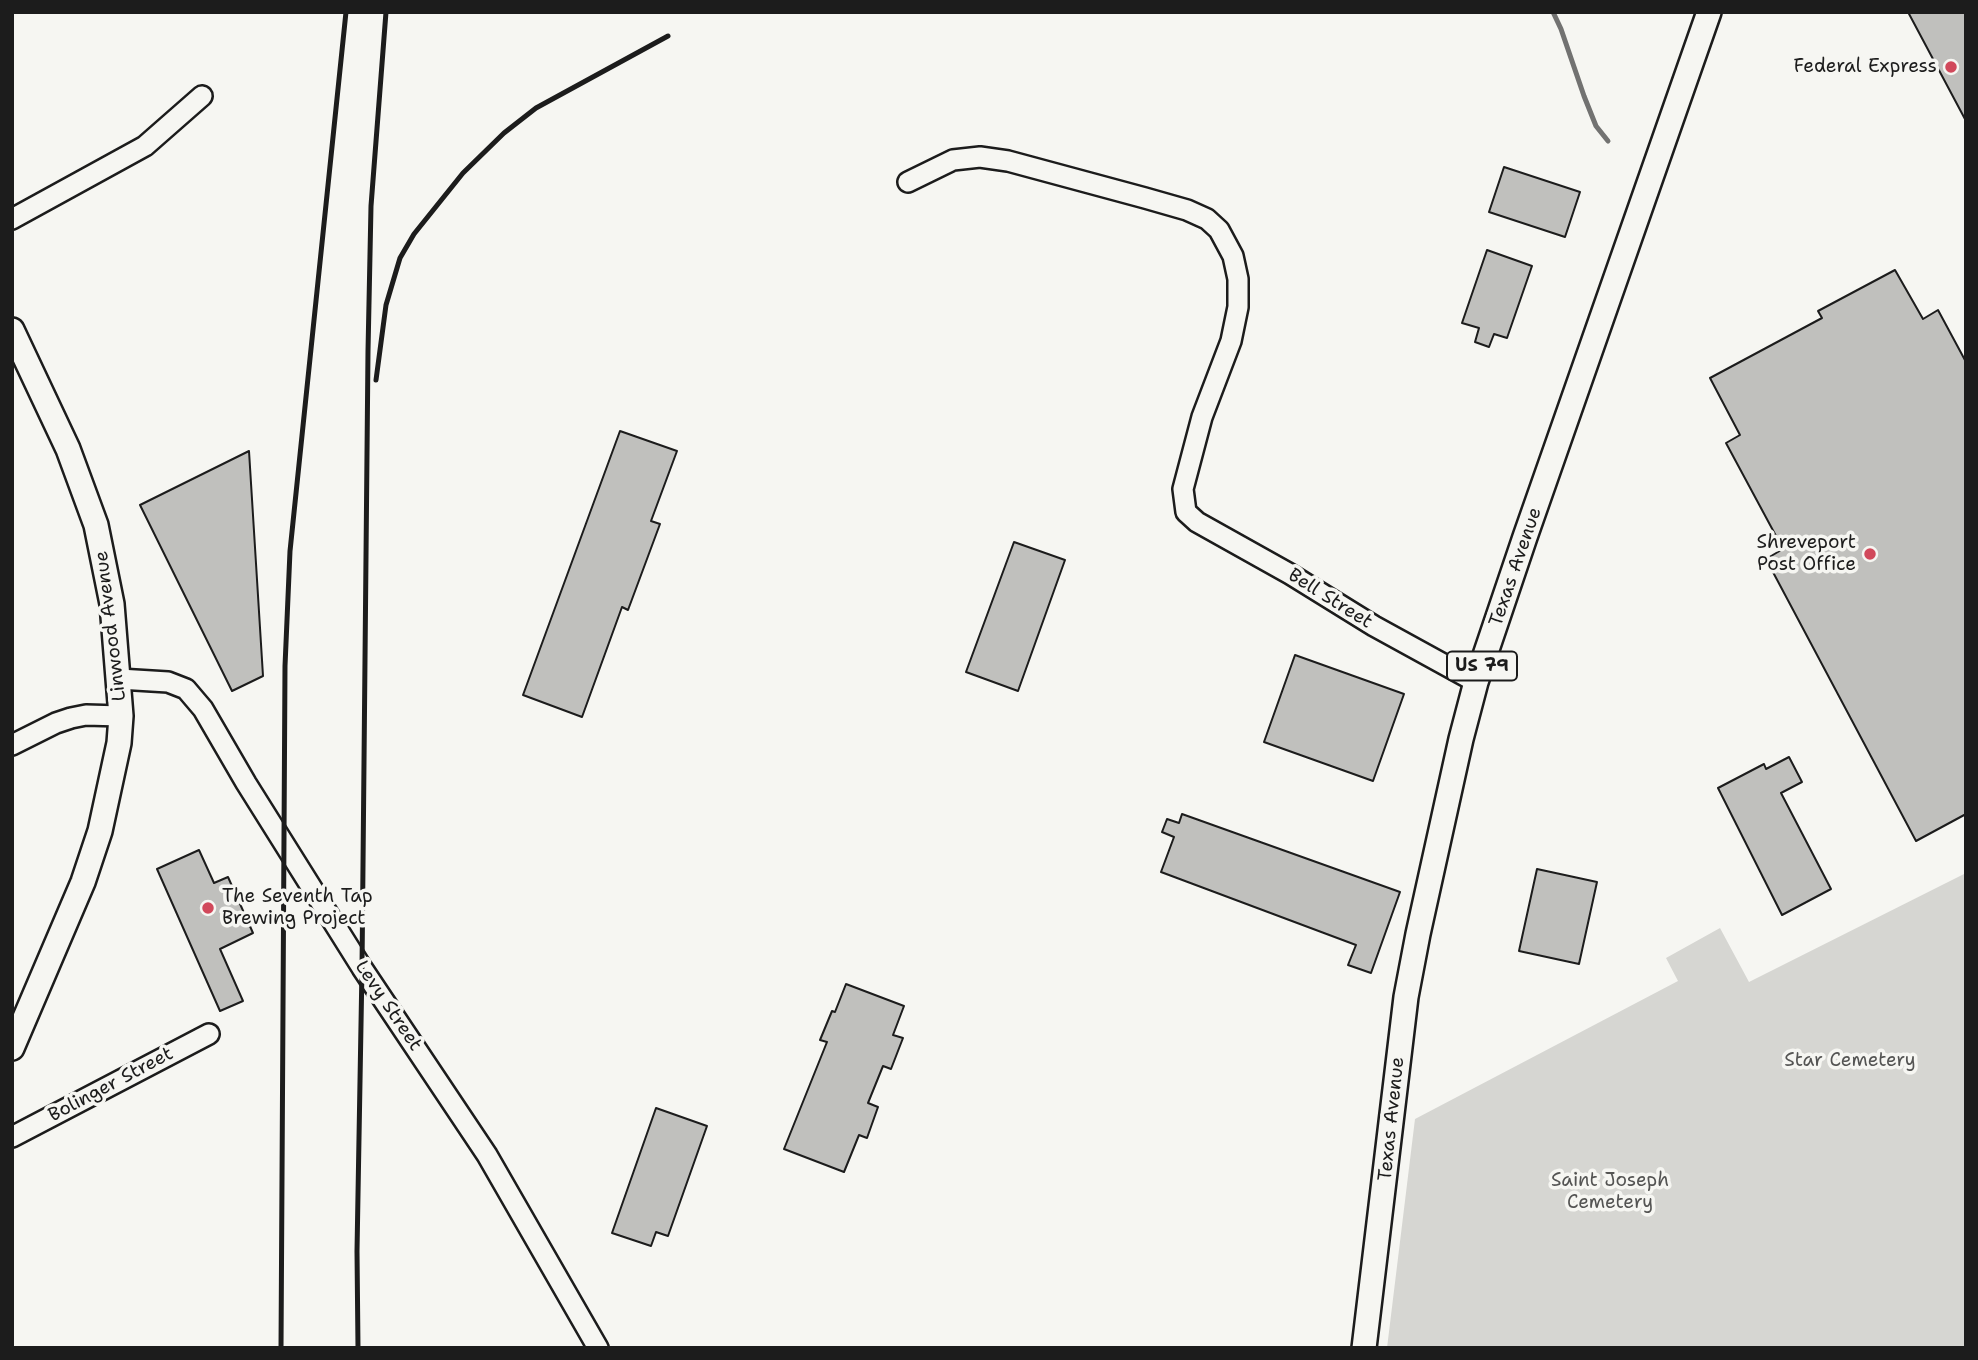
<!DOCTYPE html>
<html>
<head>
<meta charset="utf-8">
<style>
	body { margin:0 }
	#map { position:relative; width:1978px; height:1360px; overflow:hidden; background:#f6f6f2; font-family:"Shantell Sans",sans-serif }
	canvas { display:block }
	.frame { position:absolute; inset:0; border:14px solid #1c1c1c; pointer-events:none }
</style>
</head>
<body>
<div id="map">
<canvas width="1978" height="1360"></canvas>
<div class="frame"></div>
</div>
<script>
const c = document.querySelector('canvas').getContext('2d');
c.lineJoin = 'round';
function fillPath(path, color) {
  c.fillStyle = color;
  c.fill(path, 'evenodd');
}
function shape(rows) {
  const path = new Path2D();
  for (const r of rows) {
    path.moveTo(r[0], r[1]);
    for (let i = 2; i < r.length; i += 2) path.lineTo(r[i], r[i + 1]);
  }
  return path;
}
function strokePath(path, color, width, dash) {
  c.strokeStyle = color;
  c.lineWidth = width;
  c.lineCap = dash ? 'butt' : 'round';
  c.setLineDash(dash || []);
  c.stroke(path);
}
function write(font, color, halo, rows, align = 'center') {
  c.font = font + ' "Shantell Sans",sans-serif';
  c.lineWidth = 7;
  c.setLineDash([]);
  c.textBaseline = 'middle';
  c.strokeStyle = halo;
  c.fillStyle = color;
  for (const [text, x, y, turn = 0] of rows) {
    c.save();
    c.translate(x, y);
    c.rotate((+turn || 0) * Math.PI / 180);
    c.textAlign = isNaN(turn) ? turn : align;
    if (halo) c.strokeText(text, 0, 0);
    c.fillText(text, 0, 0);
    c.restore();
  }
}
fillPath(shape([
	[1966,873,1966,1348,1387,1348,1415,1119,1678,981,1666,958,1720,928,1749,982]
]), '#d6d6d2');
strokePath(shape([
	[1553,12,1561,29,1584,96,1596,126,1608,141]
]), '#727271', 5);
const building = shape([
	[1908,12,1966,12,1966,121,1908,12],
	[1504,167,1580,192,1565,237,1489,212,1504,167],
	[1487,250,1532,266,1507,338,1494,334,1489,347,1475,342,1479,328,1462,323,1487,250],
	[1895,270,1923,319,1938,310,1966,362,1966,814,1916,841,1766,559,1783,549,1726,443,1740,435,1710,378,1822,318,1818,311,1895,270],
	[620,431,677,451,651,521,660,524,628,610,622,607,582,717,523,695,620,431],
	[249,451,263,676,232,691,140,505,249,451],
	[1014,542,1065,560,1018,691,966,672,1014,542],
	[1295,655,1404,694,1373,781,1264,742,1295,655],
	[1789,757,1802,782,1781,793,1831,889,1782,915,1718,788,1764,764,1766,769,1789,757],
	[1182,814,1400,892,1371,973,1348,965,1356,945,1161,872,1174,837,1162,832,1167,819,1179,823,1182,814],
	[199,850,214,883,228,877,253,933,220,949,243,1001,220,1011,157,869,199,850],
	[1537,869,1597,882,1579,964,1519,951,1537,869],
	[846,984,904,1006,893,1035,903,1038,891,1069,883,1066,868,1103,878,1107,867,1138,859,1135,844,1172,784,1149,827,1042,820,1040,832,1011,835,1012,846,984],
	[656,1108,707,1126,668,1236,656,1232,651,1246,612,1233,656,1108]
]);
fillPath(building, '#c0c0bd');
strokePath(building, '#1c1c1c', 2);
const minor = shape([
	[908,182,953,160,980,157,1008,161,1145,198,1187,210,1207,219,1219,230,1233,256,1238,279,1238,307,1231,341,1202,417,1183,489,1186,512,1197,522,1290,574,1374,626,1476,682],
	[12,219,145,146,202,96],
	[119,679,168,682,186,689,203,709,246,783,362,968,487,1155,598,1348],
	[12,745,56,723,71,718,86,715,121,716],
	[12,1137,209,1034]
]);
const major = shape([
	[12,330,68,449,96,525,112,604,121,716,119,743,100,831,83,882,12,1048],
	[1364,1348,1406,997,1418,934,1461,739,1476,682,1525,537,1709,12]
]);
strokePath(minor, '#1c1c1c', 24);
strokePath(major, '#1c1c1c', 28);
strokePath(minor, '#f6f6f2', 19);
strokePath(major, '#f6f6f2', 23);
strokePath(shape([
	[376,380,386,305,400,258,414,234,463,173,504,133,536,108,668,36],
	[281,1348,285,666,290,551,346,12],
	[358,1348,357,1251,362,968,368,351,371,206,386,12]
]), '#1c1c1c', 5);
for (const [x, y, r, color] of [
	[1951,67,7,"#d1495b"],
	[1870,554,7,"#d1495b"],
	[208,908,7,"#d1495b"]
]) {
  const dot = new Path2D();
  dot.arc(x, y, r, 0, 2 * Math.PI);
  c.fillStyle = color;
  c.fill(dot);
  strokePath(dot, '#f6f6f2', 2.5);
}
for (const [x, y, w] of [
	[1482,666,70]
]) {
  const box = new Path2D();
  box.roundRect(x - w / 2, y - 14.5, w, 29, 5);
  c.fillStyle = '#f6f6f2';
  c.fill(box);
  strokePath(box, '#1c1c1c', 2);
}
write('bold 18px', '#1c1c1c', null, [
	["US 79",1482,666]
]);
write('19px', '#1c1c1c', '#f6f6f2', [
	["Federal Express",1937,67],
	["Shreveport",1856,543],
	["Post Office",1856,565],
	["The Seventh Tap",222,897,"left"],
	["Brewing Project",222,919,"left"]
], 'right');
write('19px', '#1c1c1c', '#f6f6f2', [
	["Texas Avenue",1516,567,-71],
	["Bell Street",1330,599,32],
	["Linwood Avenue",111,626,-97],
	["Levy Street",388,1006,56],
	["Bolinger Street",111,1085,-28],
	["Texas Avenue",1392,1119,-84]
]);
write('19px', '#545453', '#f6f6f2', [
	["Star Cemetery",1850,1061],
	["Saint Joseph",1610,1181],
	["Cemetery",1610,1203]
]);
</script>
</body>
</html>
